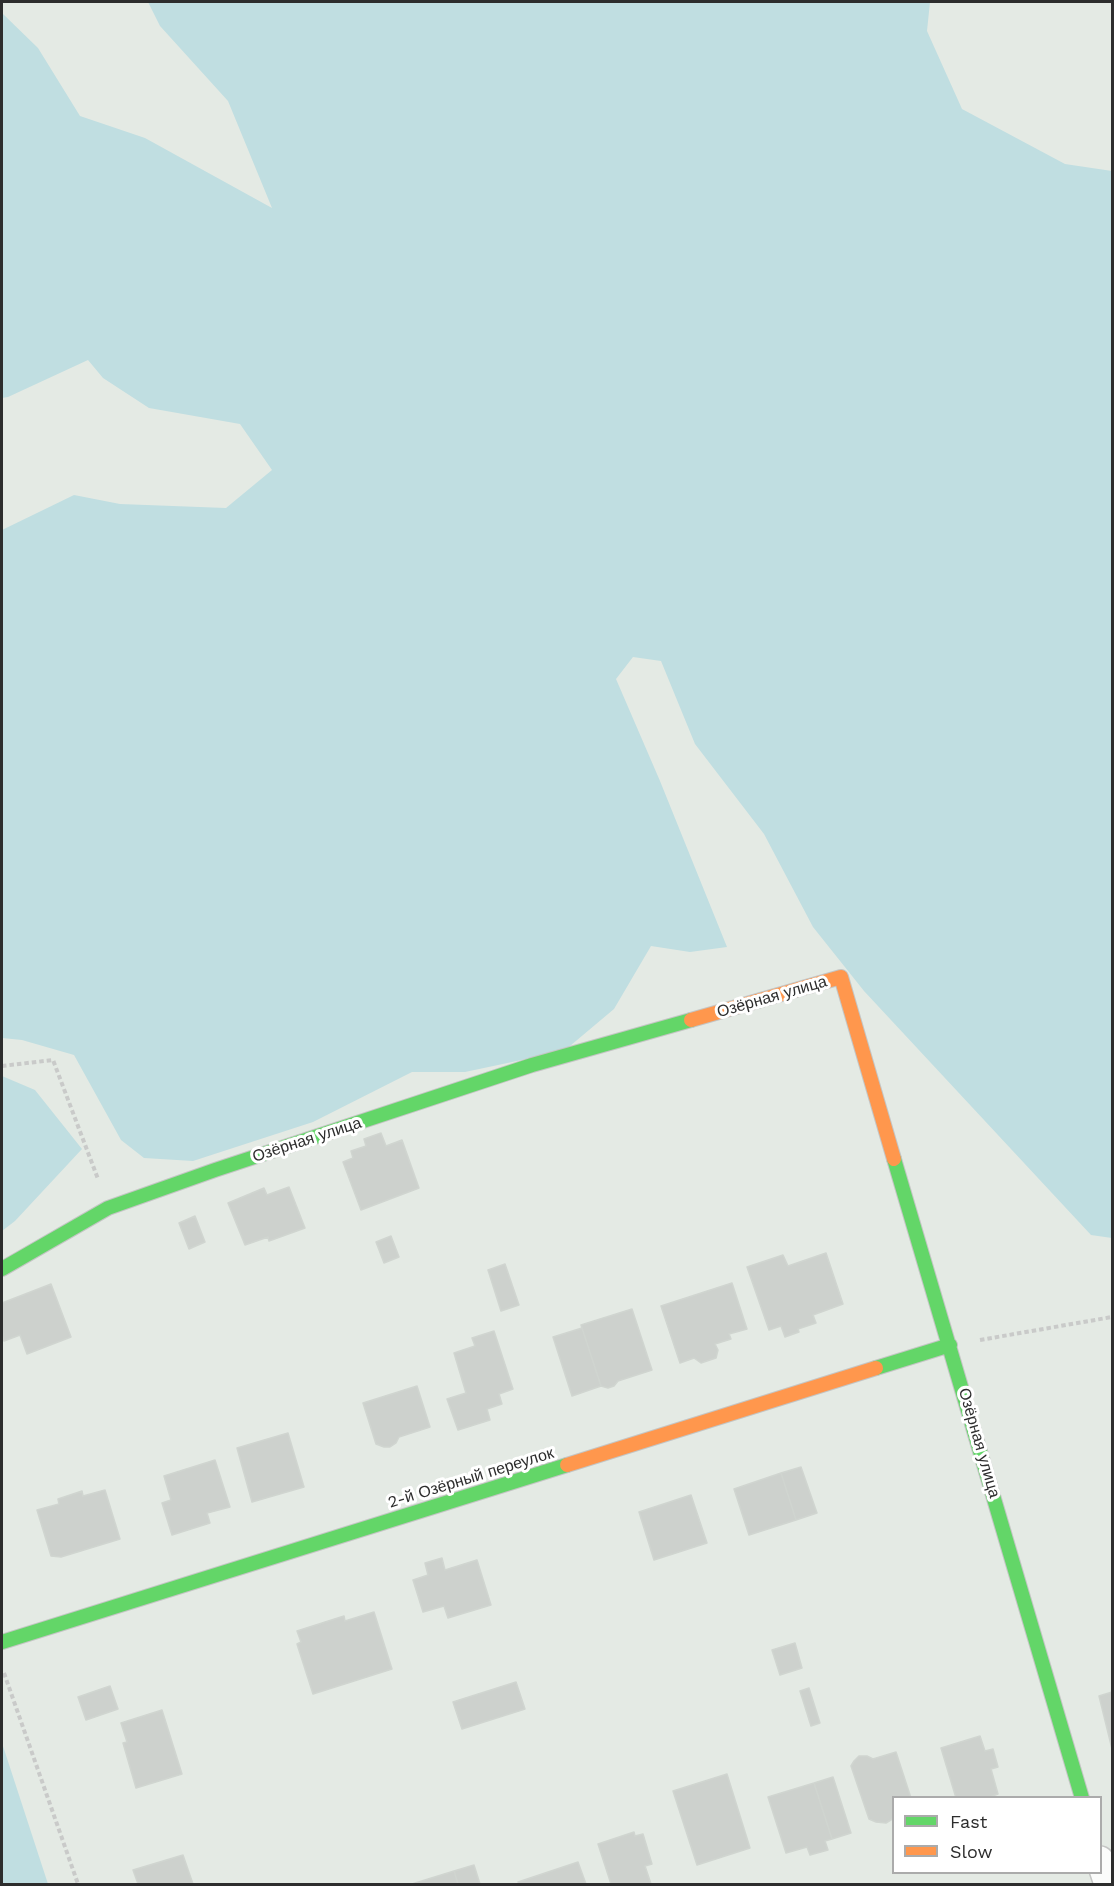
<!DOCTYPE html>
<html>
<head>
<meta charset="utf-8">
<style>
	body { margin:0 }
	#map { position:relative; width:1114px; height:1886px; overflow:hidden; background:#e4eae4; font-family:"Work Sans",sans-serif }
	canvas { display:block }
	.frame { position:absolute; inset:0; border:3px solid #2d2d2d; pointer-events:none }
	.legend { position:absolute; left:892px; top:1796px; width:210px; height:78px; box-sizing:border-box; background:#fff; border:2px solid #ababab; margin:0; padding:8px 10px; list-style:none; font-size:18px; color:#2d2d2d }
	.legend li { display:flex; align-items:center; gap:12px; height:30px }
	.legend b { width:30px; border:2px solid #ababab }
</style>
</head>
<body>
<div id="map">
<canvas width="1114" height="1886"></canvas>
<div class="frame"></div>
<ul class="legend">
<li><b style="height:8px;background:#63d668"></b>Fast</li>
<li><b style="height:8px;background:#ff974d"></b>Slow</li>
</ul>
</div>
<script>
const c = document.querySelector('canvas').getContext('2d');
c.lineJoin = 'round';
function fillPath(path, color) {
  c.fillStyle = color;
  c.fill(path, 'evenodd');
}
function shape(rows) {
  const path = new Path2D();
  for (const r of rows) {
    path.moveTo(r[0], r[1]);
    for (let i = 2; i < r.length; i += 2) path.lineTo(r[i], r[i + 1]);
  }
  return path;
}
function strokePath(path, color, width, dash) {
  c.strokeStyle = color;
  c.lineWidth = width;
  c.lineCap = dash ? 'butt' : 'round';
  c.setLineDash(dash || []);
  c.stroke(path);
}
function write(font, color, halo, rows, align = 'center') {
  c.font = font + ' "Work Sans",sans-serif';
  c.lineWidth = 6;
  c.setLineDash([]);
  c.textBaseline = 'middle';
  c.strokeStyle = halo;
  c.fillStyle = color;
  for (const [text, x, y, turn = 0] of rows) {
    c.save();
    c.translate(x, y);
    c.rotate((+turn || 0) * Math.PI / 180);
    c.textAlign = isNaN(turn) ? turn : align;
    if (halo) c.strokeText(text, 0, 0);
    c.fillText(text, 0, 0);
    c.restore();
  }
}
fillPath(shape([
	[148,2,930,2,927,31,962,109,1065,164,1112,171,1112,1238,1091,1235,864,991,813,927,764,834,695,744,661,661,633,657,616,679,660,781,727,947,690,952,651,946,614,1009,564,1051,465,1072,412,1072,313,1122,193,1161,144,1158,121,1140,74,1055,22,1040,2,1038,2,530,74,495,120,504,226,508,272,470,240,424,149,408,103,378,88,360,8,397,2,398,2,13,38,48,80,116,145,138,272,208,228,101,160,26],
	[2,1076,35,1090,82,1149,15,1221,2,1231],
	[2,1743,48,1884,2,1884]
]), '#c0dee1');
const building = shape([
	[381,1133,386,1146,402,1140,419,1188,361,1210,343,1162,353,1158,351,1151,366,1146,364,1139,381,1133],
	[289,1187,305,1228,269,1241,268,1237,245,1245,228,1203,264,1188,267,1195,289,1187],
	[195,1216,205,1242,189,1249,179,1223,195,1216],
	[391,1236,399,1257,384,1263,376,1242,391,1236],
	[826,1253,843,1304,813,1315,816,1323,798,1329,799,1332,785,1337,781,1326,769,1330,747,1267,783,1255,788,1266,826,1253],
	[505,1264,519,1305,501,1311,488,1270,505,1264],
	[732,1283,747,1329,729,1334,731,1339,715,1344,718,1350,716,1358,701,1363,694,1358,680,1363,661,1306,732,1283],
	[51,1284,71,1337,27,1354,20,1335,4,1341,2,1335,2,1303,51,1284],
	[632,1309,652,1370,618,1381,614,1386,608,1388,601,1386,581,1325,632,1309],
	[582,1328,601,1386,572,1396,553,1337,582,1328],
	[494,1331,513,1389,499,1394,502,1404,487,1409,490,1420,458,1430,447,1399,466,1393,454,1353,475,1346,472,1338,494,1331],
	[417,1386,430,1427,399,1437,396,1443,390,1447,384,1447,376,1444,363,1403,417,1386],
	[288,1433,304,1487,252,1502,237,1448,288,1433],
	[215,1460,230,1507,207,1513,210,1523,172,1535,162,1503,171,1500,164,1476,215,1460],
	[801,1467,817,1513,796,1520,781,1473,801,1467],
	[781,1473,796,1520,749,1535,734,1489,781,1473],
	[105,1490,120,1539,61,1557,51,1556,37,1510,59,1504,58,1499,82,1491,83,1496,105,1490],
	[691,1495,707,1543,654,1560,639,1512,691,1495],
	[442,1558,445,1570,477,1560,491,1605,448,1618,444,1606,423,1612,413,1580,428,1575,425,1563,442,1558],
	[374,1612,392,1669,313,1694,297,1644,301,1642,297,1631,344,1616,345,1621,374,1612],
	[795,1643,802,1668,780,1675,772,1650,795,1643],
	[516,1682,525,1709,462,1729,453,1702,516,1682],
	[110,1686,118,1709,86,1720,78,1697,110,1686],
	[809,1688,820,1723,811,1726,800,1691,809,1688],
	[1112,1692,1112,1749,1099,1696,1112,1692],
	[162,1710,182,1774,136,1788,123,1743,127,1742,121,1723,162,1710],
	[980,1736,985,1751,993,1749,998,1767,991,1769,998,1794,987,1798,956,1798,941,1748,980,1736],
	[896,1752,911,1798,894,1798,894,1818,886,1823,876,1822,869,1819,851,1766,854,1761,859,1756,867,1756,873,1759,896,1752],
	[727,1774,750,1848,697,1865,673,1791,727,1774],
	[833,1777,851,1833,832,1839,814,1783,833,1777],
	[814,1783,832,1839,825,1841,828,1850,810,1855,807,1847,786,1853,768,1797,814,1783],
	[634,1832,635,1836,643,1834,652,1864,645,1866,651,1884,611,1884,598,1844,634,1832],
	[183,1855,193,1884,138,1884,133,1870,183,1855],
	[578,1862,586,1884,519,1884,518,1882,578,1862],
	[474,1865,480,1884,458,1884,454,1871,474,1865],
	[454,1871,458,1884,412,1884,454,1871]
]);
fillPath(building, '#cdd1cd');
strokePath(building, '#d0d5d0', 1.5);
const street = shape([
	[1100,1860,1108,1884]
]);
const fast = shape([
	[894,1159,1082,1798],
	[2,1269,108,1208,215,1170,532,1065,691,1020],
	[876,1368,950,1345],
	[2,1642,567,1465]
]);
const slow = shape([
	[691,1020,841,977,894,1159],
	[567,1465,876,1368]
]);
strokePath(street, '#c4c5c4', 30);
strokePath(fast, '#c4c5c4', 16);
strokePath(slow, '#c4c5c4', 16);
strokePath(shape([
	[2,1066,53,1060,98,1179],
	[980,1340,1112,1317],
	[4,1673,78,1884]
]), '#c9cac9', 4, [4.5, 3]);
strokePath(street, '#fbfcfb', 27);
strokePath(fast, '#63d668', 14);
strokePath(slow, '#ff974d', 14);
write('16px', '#2d2d2d', '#fff', [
	["Озёрная улица",772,997,-16],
	["Озёрная улица",307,1140,-18],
	["Озёрная улица",979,1443,74],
	["2-й Озёрный переулок",471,1478,-17]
]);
</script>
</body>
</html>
